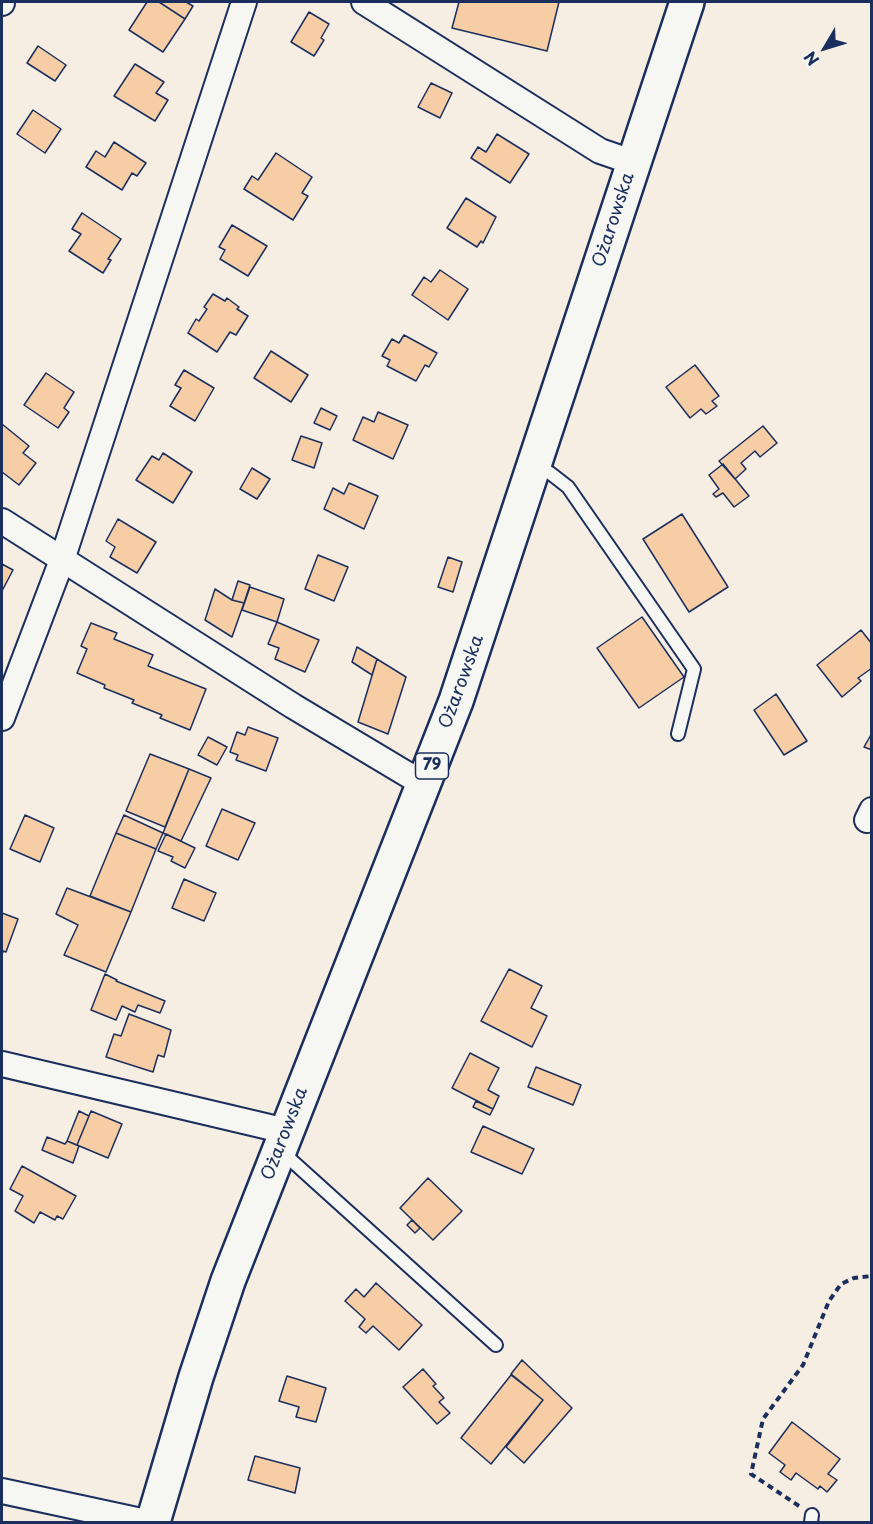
<!DOCTYPE html>
<html>
<head>
<meta charset="utf-8">
<style>
	body { margin:0 }
	#map { position:relative; width:873px; height:1524px; overflow:hidden; background:#f6eee3; font-family:"Playpen Sans",sans-serif }
	canvas { display:block }
	.frame { position:absolute; inset:0; border:3px solid #1b2f5e; pointer-events:none }
	.north { position:absolute; left:795px; top:18px; width:60px; height:60px; -webkit-text-stroke:4px #f6f6f2; paint-order:stroke; rotate:232deg; font-size:16px; font-weight:700; line-height:24px; text-align:center; color:#1b2f5e }
	.north::after { content:''; display:block; margin:auto; width:21px; height:27px; background:#1b2f5e; clip-path:polygon(50% 0,100% 100%,50% 72%,0 100%) }
</style>
</head>
<body>
<div id="map">
<canvas width="873" height="1524"></canvas>
<div class="frame"></div>
<div class="north">N</div>
</div>
<script>
const c = document.querySelector('canvas').getContext('2d');
c.lineJoin = 'round';
function fillPath(path, color) {
  c.fillStyle = color;
  c.fill(path, 'evenodd');
}
function shape(rows) {
  const path = new Path2D();
  for (const r of rows) {
    path.moveTo(r[0], r[1]);
    for (let i = 2; i < r.length; i += 2) path.lineTo(r[i], r[i + 1]);
  }
  return path;
}
function strokePath(path, color, width, dash) {
  c.strokeStyle = color;
  c.lineWidth = width;
  c.lineCap = dash ? 'butt' : 'round';
  c.setLineDash(dash || []);
  c.stroke(path);
}
function write(font, color, halo, rows, align = 'center') {
  c.font = font + ' "Playpen Sans",sans-serif';
  c.lineWidth = 5;
  c.setLineDash([]);
  c.textBaseline = 'middle';
  c.strokeStyle = halo;
  c.fillStyle = color;
  for (const [text, x, y, turn = 0] of rows) {
    c.save();
    c.translate(x, y);
    c.rotate((+turn || 0) * Math.PI / 180);
    c.textAlign = isNaN(turn) ? turn : align;
    if (halo) c.strokeText(text, 0, 0);
    c.fillText(text, 0, 0);
    c.restore();
  }
}
const building = shape([
	[147,2,159,2,185,19,163,52,129,30,147,2],
	[159,2,186,2,193,6,185,19,159,2],
	[459,2,559,2,547,51,452,28,459,2],
	[309,12,329,24,321,38,324,40,314,56,291,42,309,12],
	[38,46,66,65,55,81,27,63,38,46],
	[135,64,164,82,156,93,168,100,155,121,114,96,135,64],
	[431,83,452,93,440,118,418,107,431,83],
	[33,110,61,129,45,153,17,134,33,110],
	[497,134,529,154,510,183,471,158,478,147,486,152,497,134],
	[114,142,146,163,137,176,132,173,122,190,86,167,96,151,105,157,114,142],
	[276,153,312,177,302,193,308,196,293,220,244,189,252,176,258,180,276,153],
	[466,198,496,217,483,243,481,241,477,247,447,228,466,198],
	[82,213,121,239,108,259,111,260,103,273,69,251,81,234,72,229,82,213],
	[232,225,267,246,248,276,220,259,225,250,219,247,232,225],
	[440,270,468,289,448,320,412,295,424,277,431,282,440,270],
	[213,294,225,301,227,298,239,307,237,309,248,316,236,335,230,332,217,352,188,333,196,319,199,321,207,309,204,307,213,294],
	[404,335,437,353,429,367,425,365,416,381,387,366,390,360,382,356,392,339,399,343,404,335],
	[271,351,308,375,291,402,254,378,271,351],
	[695,365,719,396,712,401,717,406,706,414,701,409,690,418,666,387,695,365],
	[184,370,214,388,195,421,170,406,181,388,175,385,184,370],
	[46,373,74,392,64,408,69,412,58,428,24,405,46,373],
	[321,408,337,416,330,430,314,423,321,408],
	[378,412,408,425,393,459,353,440,363,417,374,422,378,412],
	[2,424,29,446,23,453,36,463,19,485,2,472,2,424],
	[763,426,777,443,760,457,755,451,741,463,746,469,735,479,719,461,763,426],
	[301,436,322,443,314,468,292,460,301,436],
	[163,453,192,472,173,503,136,480,152,456,159,460,163,453],
	[723,464,749,496,734,507,723,493,716,497,713,494,719,489,709,475,723,464],
	[252,468,270,479,257,499,240,489,252,468],
	[349,483,378,496,364,529,324,509,333,488,344,494,349,483],
	[682,514,728,587,689,612,643,539,682,514],
	[118,519,156,542,137,573,110,557,115,547,106,541,118,519],
	[318,555,348,567,334,601,305,589,318,555],
	[448,557,462,562,453,592,438,587,448,557],
	[2,564,13,570,2,591,2,564],
	[238,581,250,585,244,603,232,600,238,581],
	[250,587,284,599,277,622,242,610,250,587],
	[215,589,232,600,244,603,232,637,205,620,215,589],
	[642,617,684,677,639,708,597,648,642,617],
	[277,622,319,640,305,672,275,659,279,648,268,644,277,622],
	[91,623,117,633,114,639,153,655,148,666,206,689,190,730,160,718,162,715,132,703,134,700,104,688,105,685,77,673,87,649,81,646,91,623],
	[861,630,872,644,872,668,858,678,861,681,842,697,817,665,861,630],
	[357,647,377,659,372,675,352,662,357,647],
	[377,659,406,677,388,734,358,722,377,659],
	[776,694,807,741,784,755,754,710,776,694],
	[248,727,278,738,266,771,236,760,238,755,230,752,237,732,245,735,248,727],
	[872,733,872,750,864,747,872,733],
	[208,737,227,747,217,765,198,755,208,737],
	[150,754,189,769,165,827,126,811,150,754],
	[189,769,211,778,181,841,163,833,189,769],
	[222,809,255,823,238,860,206,846,222,809],
	[25,815,54,828,40,862,10,849,25,815],
	[124,815,163,833,156,849,116,833,124,815],
	[116,833,156,849,131,912,90,896,116,833],
	[166,834,195,848,185,868,171,861,173,857,158,851,166,834],
	[184,879,216,893,204,921,172,908,184,879],
	[67,888,131,912,106,972,64,955,78,925,56,914,67,888],
	[2,913,18,919,6,952,3,951,2,955,2,913],
	[509,969,542,986,531,1008,547,1016,532,1047,481,1021,509,969],
	[105,974,117,980,116,981,165,1001,160,1013,138,1005,135,1012,122,1006,116,1020,91,1010,105,974],
	[129,1014,171,1030,164,1057,158,1055,153,1072,106,1057,114,1034,121,1036,129,1014],
	[470,1053,499,1068,488,1090,499,1096,493,1109,452,1088,470,1053],
	[536,1067,581,1085,573,1105,528,1087,536,1067],
	[476,1101,493,1109,490,1115,473,1107,476,1101],
	[79,1111,89,1116,77,1145,67,1141,79,1111],
	[91,1111,122,1124,108,1158,77,1145,91,1111],
	[483,1126,534,1149,522,1174,471,1152,483,1126],
	[47,1137,65,1144,67,1141,79,1146,73,1163,42,1150,47,1137],
	[22,1166,76,1196,63,1219,57,1216,55,1220,40,1212,34,1223,15,1211,23,1196,10,1189,22,1166],
	[428,1178,462,1211,433,1240,400,1208,428,1178],
	[412,1220,420,1228,415,1233,407,1225,412,1220],
	[376,1283,422,1325,399,1350,373,1326,366,1333,359,1327,365,1319,345,1301,356,1289,364,1297,376,1283],
	[522,1360,572,1408,524,1463,506,1447,543,1400,511,1374,522,1360],
	[423,1369,436,1384,433,1386,444,1398,439,1402,450,1413,437,1424,403,1387,423,1369],
	[511,1375,543,1400,491,1464,461,1438,511,1375],
	[287,1376,326,1388,316,1422,296,1417,299,1407,279,1401,287,1376],
	[792,1422,840,1459,828,1474,837,1480,827,1492,820,1486,818,1489,796,1473,791,1480,780,1472,785,1465,769,1453,792,1422],
	[255,1456,300,1468,295,1493,248,1480,255,1456]
]);
fillPath(building, '#f6cda5');
strokePath(building, '#1b2f5e', 1.5);
const lane = shape([
	[535,465,550,473,568,487,694,669,678,734],
	[281,1151,496,1345],
	[811,1522,812,1515]
]);
const street = shape([
	[364,2,600,151,632,162],
	[2,3,2,2],
	[2,521,293,706,425,785],
	[2,718,62,560,244,2],
	[867,820,872,810],
	[2,1064,286,1131],
	[2,1491,146,1522]
]);
const primary = shape([
	[153,1522,196,1377,228,1281,456,701,687,2]
]);
strokePath(lane, '#1b2f5e', 16);
strokePath(street, '#1b2f5e', 28);
strokePath(primary, '#1b2f5e', 38);
strokePath(shape([
	[799,1506,751,1474,763,1419,803,1365,829,1301,841,1284,854,1278,872,1276]
]), '#1b2f5e', 4, [6, 4.5]);
strokePath(lane, '#f6f6f2', 12);
strokePath(street, '#f6f6f2', 24);
strokePath(primary, '#f6f6f2', 33);
for (const [x, y, w] of [
	[432,766,33]
]) {
  const box = new Path2D();
  box.roundRect(x - w / 2, y - 13, w, 26, 4.5);
  c.fillStyle = '#f6f6f2';
  c.fill(box);
  strokePath(box, '#1b2f5e', 1.5);
}
write('bold 16px', '#1b2f5e', null, [
	["79",432,766]
]);
write('18px', '#1b2f5e', '#f6f6f2', [
	["Ożarowska",614,220,-72],
	["Ożarowska",462,682,-70],
	["Ożarowska",285,1134,-69]
]);
</script>
</body>
</html>
